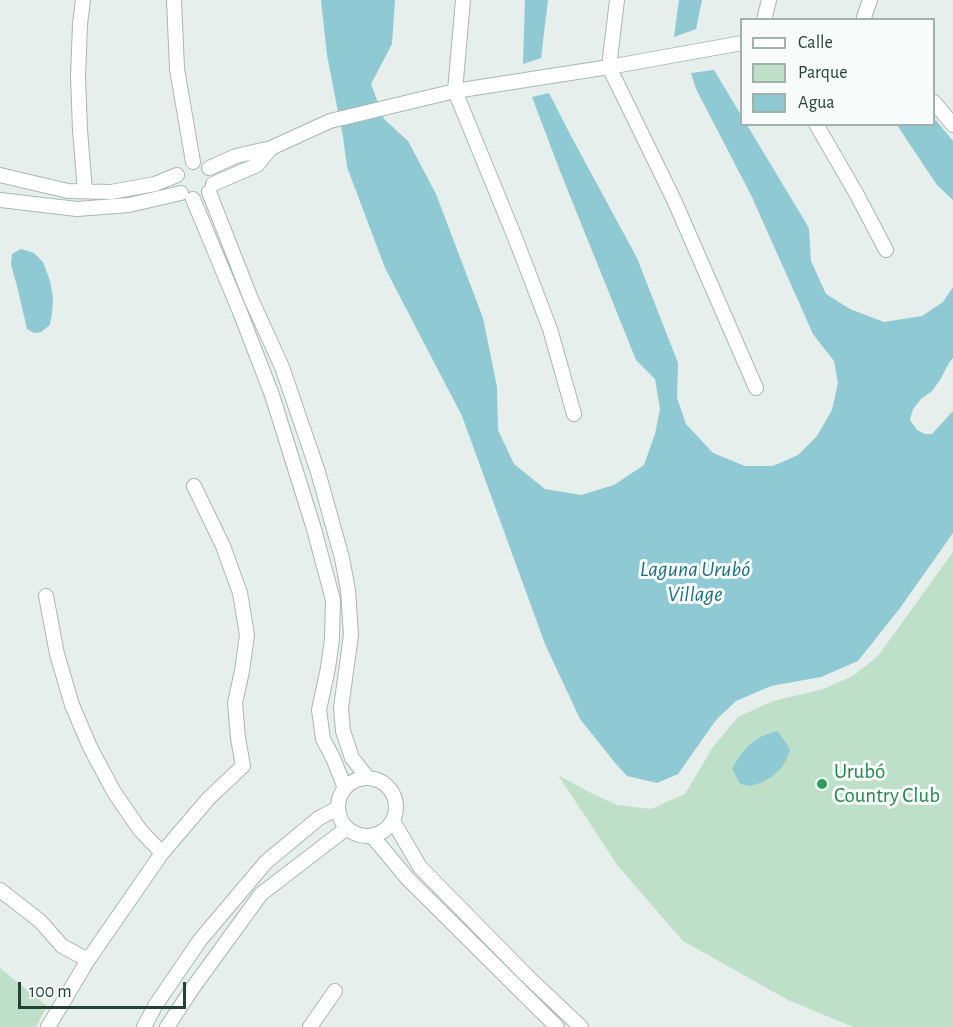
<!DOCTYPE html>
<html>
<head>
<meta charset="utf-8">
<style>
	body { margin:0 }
	#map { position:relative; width:953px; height:1027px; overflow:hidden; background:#e6efeb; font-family:"Alegreya Sans",sans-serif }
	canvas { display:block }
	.legend { position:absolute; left:740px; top:18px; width:195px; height:108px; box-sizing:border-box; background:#f7fbf9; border:2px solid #a3b1ad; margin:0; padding:8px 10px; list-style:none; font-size:18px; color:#24423a }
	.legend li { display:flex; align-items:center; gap:12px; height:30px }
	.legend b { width:30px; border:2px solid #a3b1ad }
	.scale { position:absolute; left:18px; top:982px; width:168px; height:27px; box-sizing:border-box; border:3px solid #24423a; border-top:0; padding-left:8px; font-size:18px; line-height:21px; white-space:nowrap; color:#24423a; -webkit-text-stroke:4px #f7fbf9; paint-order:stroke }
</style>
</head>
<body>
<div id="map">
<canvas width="953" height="1027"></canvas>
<ul class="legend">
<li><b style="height:8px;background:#fff"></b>Calle</li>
<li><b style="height:16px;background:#bfe0c8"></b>Parque</li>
<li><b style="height:16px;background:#8ec9d4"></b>Agua</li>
</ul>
<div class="scale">100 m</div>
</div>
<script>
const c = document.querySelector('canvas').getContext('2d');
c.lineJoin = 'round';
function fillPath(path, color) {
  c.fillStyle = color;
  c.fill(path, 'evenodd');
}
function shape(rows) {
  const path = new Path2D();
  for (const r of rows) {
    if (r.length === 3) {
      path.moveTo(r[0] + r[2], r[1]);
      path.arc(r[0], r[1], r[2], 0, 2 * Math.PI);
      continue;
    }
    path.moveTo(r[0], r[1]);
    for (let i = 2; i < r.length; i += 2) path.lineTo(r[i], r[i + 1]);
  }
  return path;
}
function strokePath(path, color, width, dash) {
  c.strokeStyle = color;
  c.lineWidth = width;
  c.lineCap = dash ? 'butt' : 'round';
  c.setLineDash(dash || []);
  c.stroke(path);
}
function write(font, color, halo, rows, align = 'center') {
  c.font = font + ' "Alegreya Sans",sans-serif';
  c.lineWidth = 6;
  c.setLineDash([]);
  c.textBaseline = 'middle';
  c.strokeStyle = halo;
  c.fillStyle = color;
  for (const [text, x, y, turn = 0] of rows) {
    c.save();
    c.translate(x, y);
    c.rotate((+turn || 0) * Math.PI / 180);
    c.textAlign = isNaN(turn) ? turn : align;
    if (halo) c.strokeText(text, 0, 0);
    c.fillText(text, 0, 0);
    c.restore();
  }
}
fillPath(shape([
	[953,552,953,1027,853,1027,788,1000,683,941,618,866,558,775,589,792,617,805,651,809,685,794,713,747,738,717,773,701,823,689,853,676,878,656],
	[0,968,47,1006,36,1027,0,1027]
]), '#bfe0c8');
fillPath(shape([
	[321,0,395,0,392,44,371,84,384,119,408,141,436,194,483,318,497,387,498,430,514,464,545,489,581,495,614,485,644,465,655,434,660,409,655,379,636,360,560,171,532,97,549,93,571,136,637,258,678,363,677,398,686,424,713,453,745,466,773,466,798,455,817,436,832,410,838,383,834,361,813,334,751,195,696,89,691,73,714,70,741,115,742,124,747,125,809,228,811,261,826,294,850,309,884,322,922,316,943,302,953,287,953,358,949,363,940,380,932,391,921,399,913,409,910,420,917,430,925,434,932,434,953,411,953,533,900,608,858,661,821,677,771,686,736,701,716,720,678,774,657,783,627,776,616,764,580,719,545,644,462,416,385,268,347,167,343,137,327,55],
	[525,0,548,0,541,58,523,64],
	[679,0,702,0,696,29,674,37],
	[934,118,953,141,953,200,937,185,897,125,934,124],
	[21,249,34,253,43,262,50,281,53,298,52,313,50,325,41,332,34,333,27,329,18,290,11,264,12,254],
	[777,731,787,744,790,750,787,758,782,767,773,776,763,782,750,786,740,784,732,768,741,754,749,745,760,737]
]), '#8ec9d4');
const minor = shape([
	[83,0,80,24,78,77,80,130,85,191],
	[174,0,177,69,193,162],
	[463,0,455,91,516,240,550,329,574,414],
	[617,0,609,67,674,200,756,388],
	[764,20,769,0],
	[865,20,864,17,870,0],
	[934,102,953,125],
	[816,124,856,193,886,250],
	[209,168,236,156,271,148,330,121,455,91,609,67,742,43],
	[0,175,68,191,111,192,155,184,177,175],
	[213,184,257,165,271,148],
	[209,192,251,299,282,367,318,472,342,558,348,590,351,635,341,708,343,731,352,758,368,778],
	[193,199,240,312,272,395,314,529,333,600,332,639,328,668,319,710,323,739,333,758,345,788],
	[0,200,77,209,129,205,181,193],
	[46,596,57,654,72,705,90,747,114,792,140,830,162,853],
	[367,807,29],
	[393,821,420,867,526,975,581,1027],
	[372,836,408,879,557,1027],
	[0,890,40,921,62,946,88,960],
	[48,1027,88,960,162,853,209,798,243,766,238,738,235,703,242,671,247,635,240,593,223,546,194,486],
	[144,1027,155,1006,200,940,266,862,319,818,338,808],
	[167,1027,192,989,261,894,347,828],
	[310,1027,335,991]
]);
strokePath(minor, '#a8b8b2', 16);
strokePath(minor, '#fff', 14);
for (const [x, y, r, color] of [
	[822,784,6,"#2e9e5b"]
]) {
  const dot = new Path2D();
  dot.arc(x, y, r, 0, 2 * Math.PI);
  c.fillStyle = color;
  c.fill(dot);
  strokePath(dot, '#f7fbf9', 2);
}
write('21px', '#27864d', '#f7fbf9', [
	["Urubó",834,772],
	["Country Club",834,796]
], 'left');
write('italic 22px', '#1c6f80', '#f7fbf9', [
	["Laguna Urubó",695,569],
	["Village",695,594]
]);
</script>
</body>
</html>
